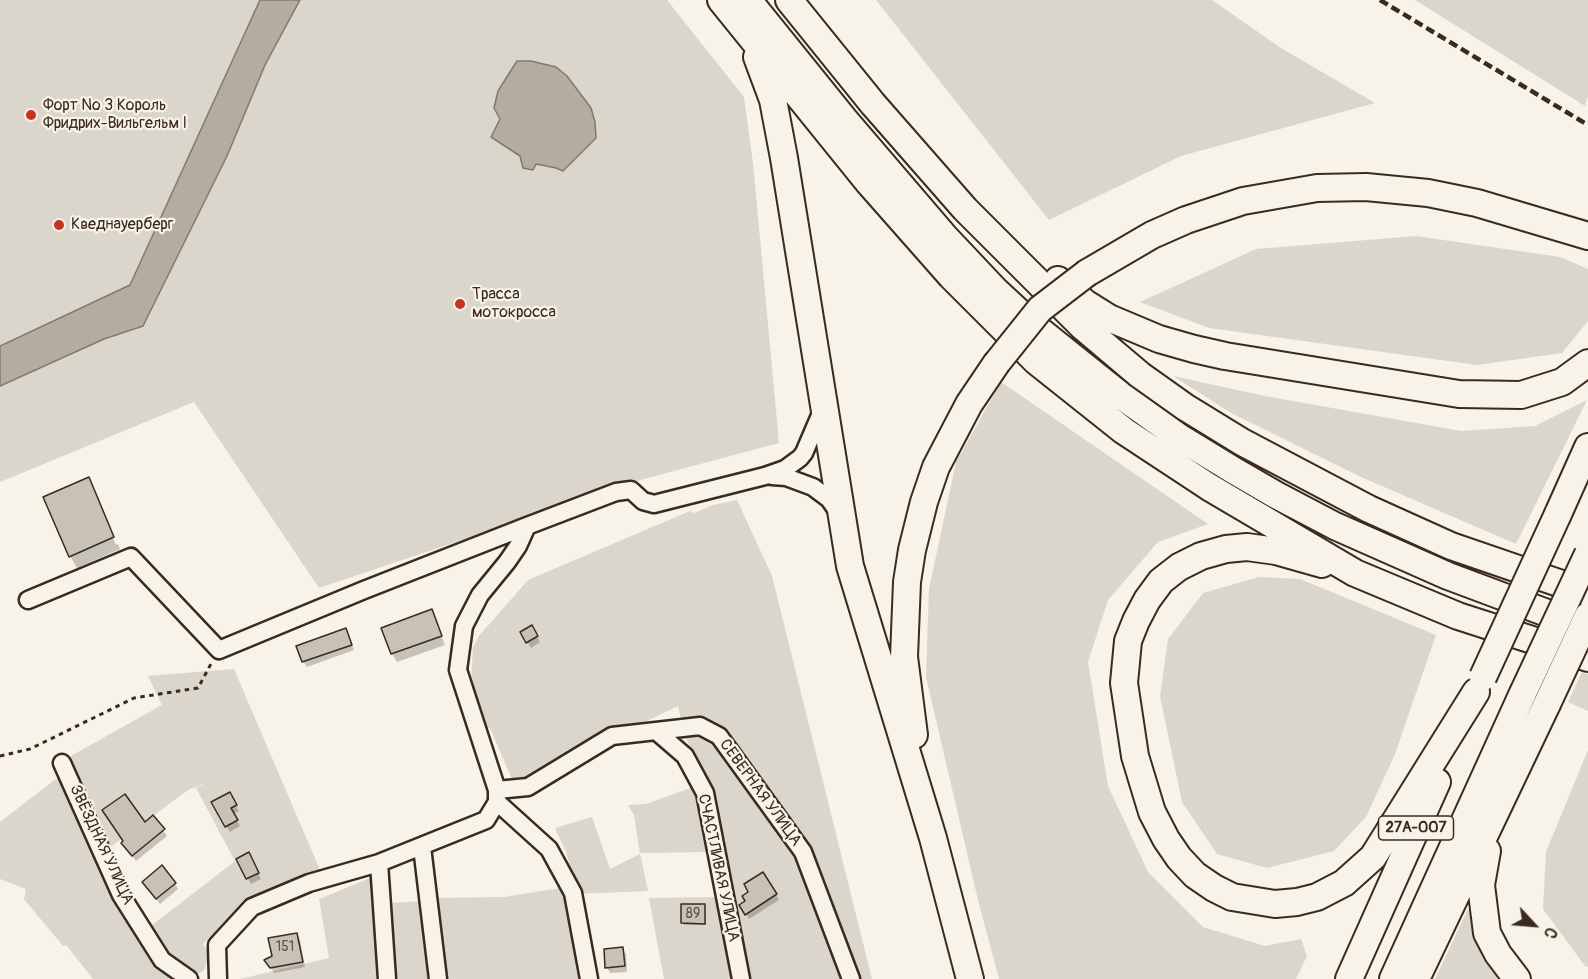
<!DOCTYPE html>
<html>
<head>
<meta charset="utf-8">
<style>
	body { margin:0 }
	#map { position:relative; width:1588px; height:979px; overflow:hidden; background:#f7f3e8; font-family:Pangolin,sans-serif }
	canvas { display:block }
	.north { position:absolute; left:1504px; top:895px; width:60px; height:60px; -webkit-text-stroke:4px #f7f3e8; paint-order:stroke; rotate:116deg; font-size:16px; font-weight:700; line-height:24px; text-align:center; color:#3b2a1e }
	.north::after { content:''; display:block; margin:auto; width:21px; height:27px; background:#3b2a1e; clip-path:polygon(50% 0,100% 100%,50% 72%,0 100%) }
</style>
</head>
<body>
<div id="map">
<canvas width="1588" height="979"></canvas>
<div class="north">С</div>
</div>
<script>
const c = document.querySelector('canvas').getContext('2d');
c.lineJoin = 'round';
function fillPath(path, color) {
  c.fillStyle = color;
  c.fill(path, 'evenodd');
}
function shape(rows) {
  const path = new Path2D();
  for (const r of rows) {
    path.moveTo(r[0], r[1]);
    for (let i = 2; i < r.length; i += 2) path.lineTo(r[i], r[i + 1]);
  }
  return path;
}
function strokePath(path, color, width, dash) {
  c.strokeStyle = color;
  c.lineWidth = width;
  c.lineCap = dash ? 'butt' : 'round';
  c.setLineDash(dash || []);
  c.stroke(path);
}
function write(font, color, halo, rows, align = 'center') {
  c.font = font + ' Pangolin,sans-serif';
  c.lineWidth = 4.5;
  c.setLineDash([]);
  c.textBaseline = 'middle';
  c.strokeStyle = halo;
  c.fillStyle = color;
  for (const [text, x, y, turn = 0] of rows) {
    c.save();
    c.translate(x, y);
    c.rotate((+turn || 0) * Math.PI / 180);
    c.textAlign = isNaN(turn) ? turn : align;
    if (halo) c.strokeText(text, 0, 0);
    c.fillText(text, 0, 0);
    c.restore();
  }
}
fillPath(shape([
	[0,0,667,0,744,97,753,163,779,443,644,479,319,588,194,402,0,482],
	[876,0,1212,0,1281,48,1375,103,1181,156,1049,220],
	[1415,0,1588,0,1588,95,1585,106],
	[1416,236,1560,257,1588,269,1588,321,1562,353,1477,365,1209,328,1140,302,1256,249],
	[1173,376,1265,396,1461,431,1535,426,1587,400,1516,544,1361,477,1231,413],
	[1001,382,1208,524,1158,542,1108,600,1088,662,1108,786,1148,872,1203,927,1265,946,1301,939,1307,956,1296,979,999,979,978,900,926,677,929,589,956,462],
	[737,500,772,576,872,979,664,979,649,898,718,897,710,852,640,853,648,891,578,894,566,852,555,828,592,817,610,869,640,854,634,815,628,805,646,804,696,786,701,769,685,736,678,706,647,721,619,731,571,758,513,782,490,728,487,728,471,682,473,647,479,636,528,580,690,511,694,513,713,505],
	[1259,577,1300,579,1436,635,1395,754,1366,817,1334,851,1267,868,1217,854,1182,802,1160,696,1168,639,1203,593],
	[234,669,320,870,322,881,239,909,203,944,210,954,204,970,195,976,171,964,151,926,235,861,196,788,208,782,188,790,108,849,69,757,162,705,148,676],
	[1582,672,1588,674,1588,711,1568,702],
	[1588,750,1588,967,1585,966,1543,909,1546,852],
	[61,775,152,953,169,979,93,979,66,945,63,946,24,899,26,889,0,879,0,822],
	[370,878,376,884,385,979,240,979,329,958,319,899],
	[567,887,585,979,443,979,435,898,504,897],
	[423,901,433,979,395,979,387,903],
	[1468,909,1486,959,1502,979,1435,979]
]), '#dbd6cb');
const water = shape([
	[260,0,300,0,265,65,227,156,143,326,104,339,0,386,0,346,130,285,260,0],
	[517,61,531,61,556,67,567,76,591,108,595,122,596,138,563,171,556,168,536,164,533,170,523,168,520,156,491,137,500,119,494,108,498,91,517,61]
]);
fillPath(water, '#b4aca0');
strokePath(water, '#84786c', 1.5);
fillPath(shape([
	[92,490,116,545,118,544,120,549,77,568,70,556],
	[431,611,445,645,397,662,392,654],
	[531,627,540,642,531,648,522,632],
	[346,630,354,650,307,667,303,661],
	[229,794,239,811,233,814,240,826,230,832,213,803],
	[153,817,167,836,136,861,126,848,124,841],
	[252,860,261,879,251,884,248,878],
	[763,874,779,900,749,919,741,905,747,901,750,892],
	[175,883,178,889,160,904,147,888],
	[705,906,706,925,684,925,683,923],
	[297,934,300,940,305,967,274,973,267,960],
	[623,949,626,954,627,972,610,973,607,967]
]), '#0003');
const building = shape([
	[89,477,114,537,69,557,43,497,89,477],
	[432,609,442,636,391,654,381,628,432,609],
	[532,625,538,636,526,643,520,632,532,625],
	[346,628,352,645,302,662,296,646,346,628],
	[230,792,237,805,231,808,238,820,225,827,211,802,230,792],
	[125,794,145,822,153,815,165,829,132,856,121,843,123,841,102,810,125,794],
	[249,852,259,873,246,879,236,859,249,852],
	[162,865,176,883,156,899,142,882,162,865],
	[763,872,777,894,745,915,739,905,745,901,742,896,748,892,744,884,763,872],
	[681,904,705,904,705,924,681,923,681,904],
	[297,933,303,962,270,968,264,960,272,956,268,938,297,933],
	[623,947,625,966,605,968,604,949,623,947]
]);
fillPath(building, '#c8c1b6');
strokePath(building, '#3b2a1e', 1.5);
const minor = shape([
	[772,476,786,477,813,487,829,499,838,512],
	[28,600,131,557,219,650,364,590,527,526],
	[656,731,700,726,719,736,803,852,851,979],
	[62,763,121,895,162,960,189,979],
	[497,790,528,787,612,736,656,731,685,756,705,793,741,979],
	[497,802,549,849,573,893,589,979],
	[422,847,438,979],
	[379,863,387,979],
	[218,979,217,945,252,907,309,883,379,863,486,820,497,802,497,790,458,670,464,626,480,595,507,562,518,546,527,526,616,492,631,490,643,501,654,504,765,476,785,469,800,458,804,453,822,411]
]);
const highway = shape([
	[721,0,869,183,951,276,1036,361,1124,431,1209,487,1355,573,1458,616,1588,658],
	[748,0,844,119,945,237,995,290,1034,326,1120,395,1179,437,1233,470,1276,495,1335,526,1448,576,1547,613,1579,622],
	[789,0,873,104,965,209,1082,326,1140,375,1185,407,1242,442,1369,509,1451,546,1588,593],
	[757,57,773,100,784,158,850,566,933,838,970,979],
	[1087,273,1152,235,1186,220,1243,201,1317,188,1366,187,1428,193,1477,203,1588,236],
	[1058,280,1085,303,1109,318,1159,339,1194,349,1225,356,1459,394,1521,395,1562,382,1588,363],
	[1558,514,1588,447],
	[1322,564,1276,551,1247,547,1226,549,1201,556,1179,567,1161,581,1147,600,1136,621,1128,641,1124,683,1135,756,1152,812,1166,839,1179,858,1195,875,1214,888,1232,897,1275,904,1297,902,1317,897,1344,883,1373,857,1476,692],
	[914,735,904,657,907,582,912,550,924,502,936,467,969,404,996,364],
	[1487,851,1481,885,1487,933,1498,954,1517,979],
	[1349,979,1437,782],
	[1393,979,1523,693],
	[1416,979,1547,704]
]);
strokePath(minor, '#3b2a1e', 21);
strokePath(highway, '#3b2a1e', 30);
strokePath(shape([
	[0,756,30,749,134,698,198,688,212,662]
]), '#3b2a1e', 3, [4.5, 4.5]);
strokePath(minor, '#f7f3e8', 16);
strokePath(highway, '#f7f3e8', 26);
strokePath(shape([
	[1380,0,1588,125]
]), '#3b2a1e', 4.5, [9, 4.5]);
const highwayBridge = shape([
	[996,364,1040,309,1087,273],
	[1483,677,1558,514],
	[1523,693,1588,554],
	[1547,704,1588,616]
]);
strokePath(highwayBridge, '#3b2a1e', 30, []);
strokePath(highwayBridge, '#f7f3e8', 26);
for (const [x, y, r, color] of [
	[31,115,6,"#c8321e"],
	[59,225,6,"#c8321e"],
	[460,304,6,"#c8321e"]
]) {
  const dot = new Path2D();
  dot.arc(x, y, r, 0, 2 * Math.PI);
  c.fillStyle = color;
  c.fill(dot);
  strokePath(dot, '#f7f3e8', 2);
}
write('14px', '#5e5044', null, [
	["89",693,914],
	["151",285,947]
]);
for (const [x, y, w] of [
	[1416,828,75]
]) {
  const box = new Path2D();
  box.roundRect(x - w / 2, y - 12, w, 24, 4.5);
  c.fillStyle = '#f7f3e8';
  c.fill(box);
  strokePath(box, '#3b2a1e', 1.5);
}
write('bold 15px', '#3b2a1e', null, [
	["27А-007",1416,828]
]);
write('16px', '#3b2a1e', '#f7f3e8', [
	["Форт № 3 Король",43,106],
	["Фридрих-Вильгельм I",43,124],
	["Кведнауерберг",71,225],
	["Трасса",472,295],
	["мотокросса",472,313]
], 'left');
write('16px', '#3b2a1e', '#f7f3e8', [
	["СЕВЕРНАЯ УЛИЦА",760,793,54],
	["ЗВЁЗДНАЯ УЛИЦА",101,845,65],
	["СЧАСТЛИВАЯ УЛИЦА",718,868,78]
]);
</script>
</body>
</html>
